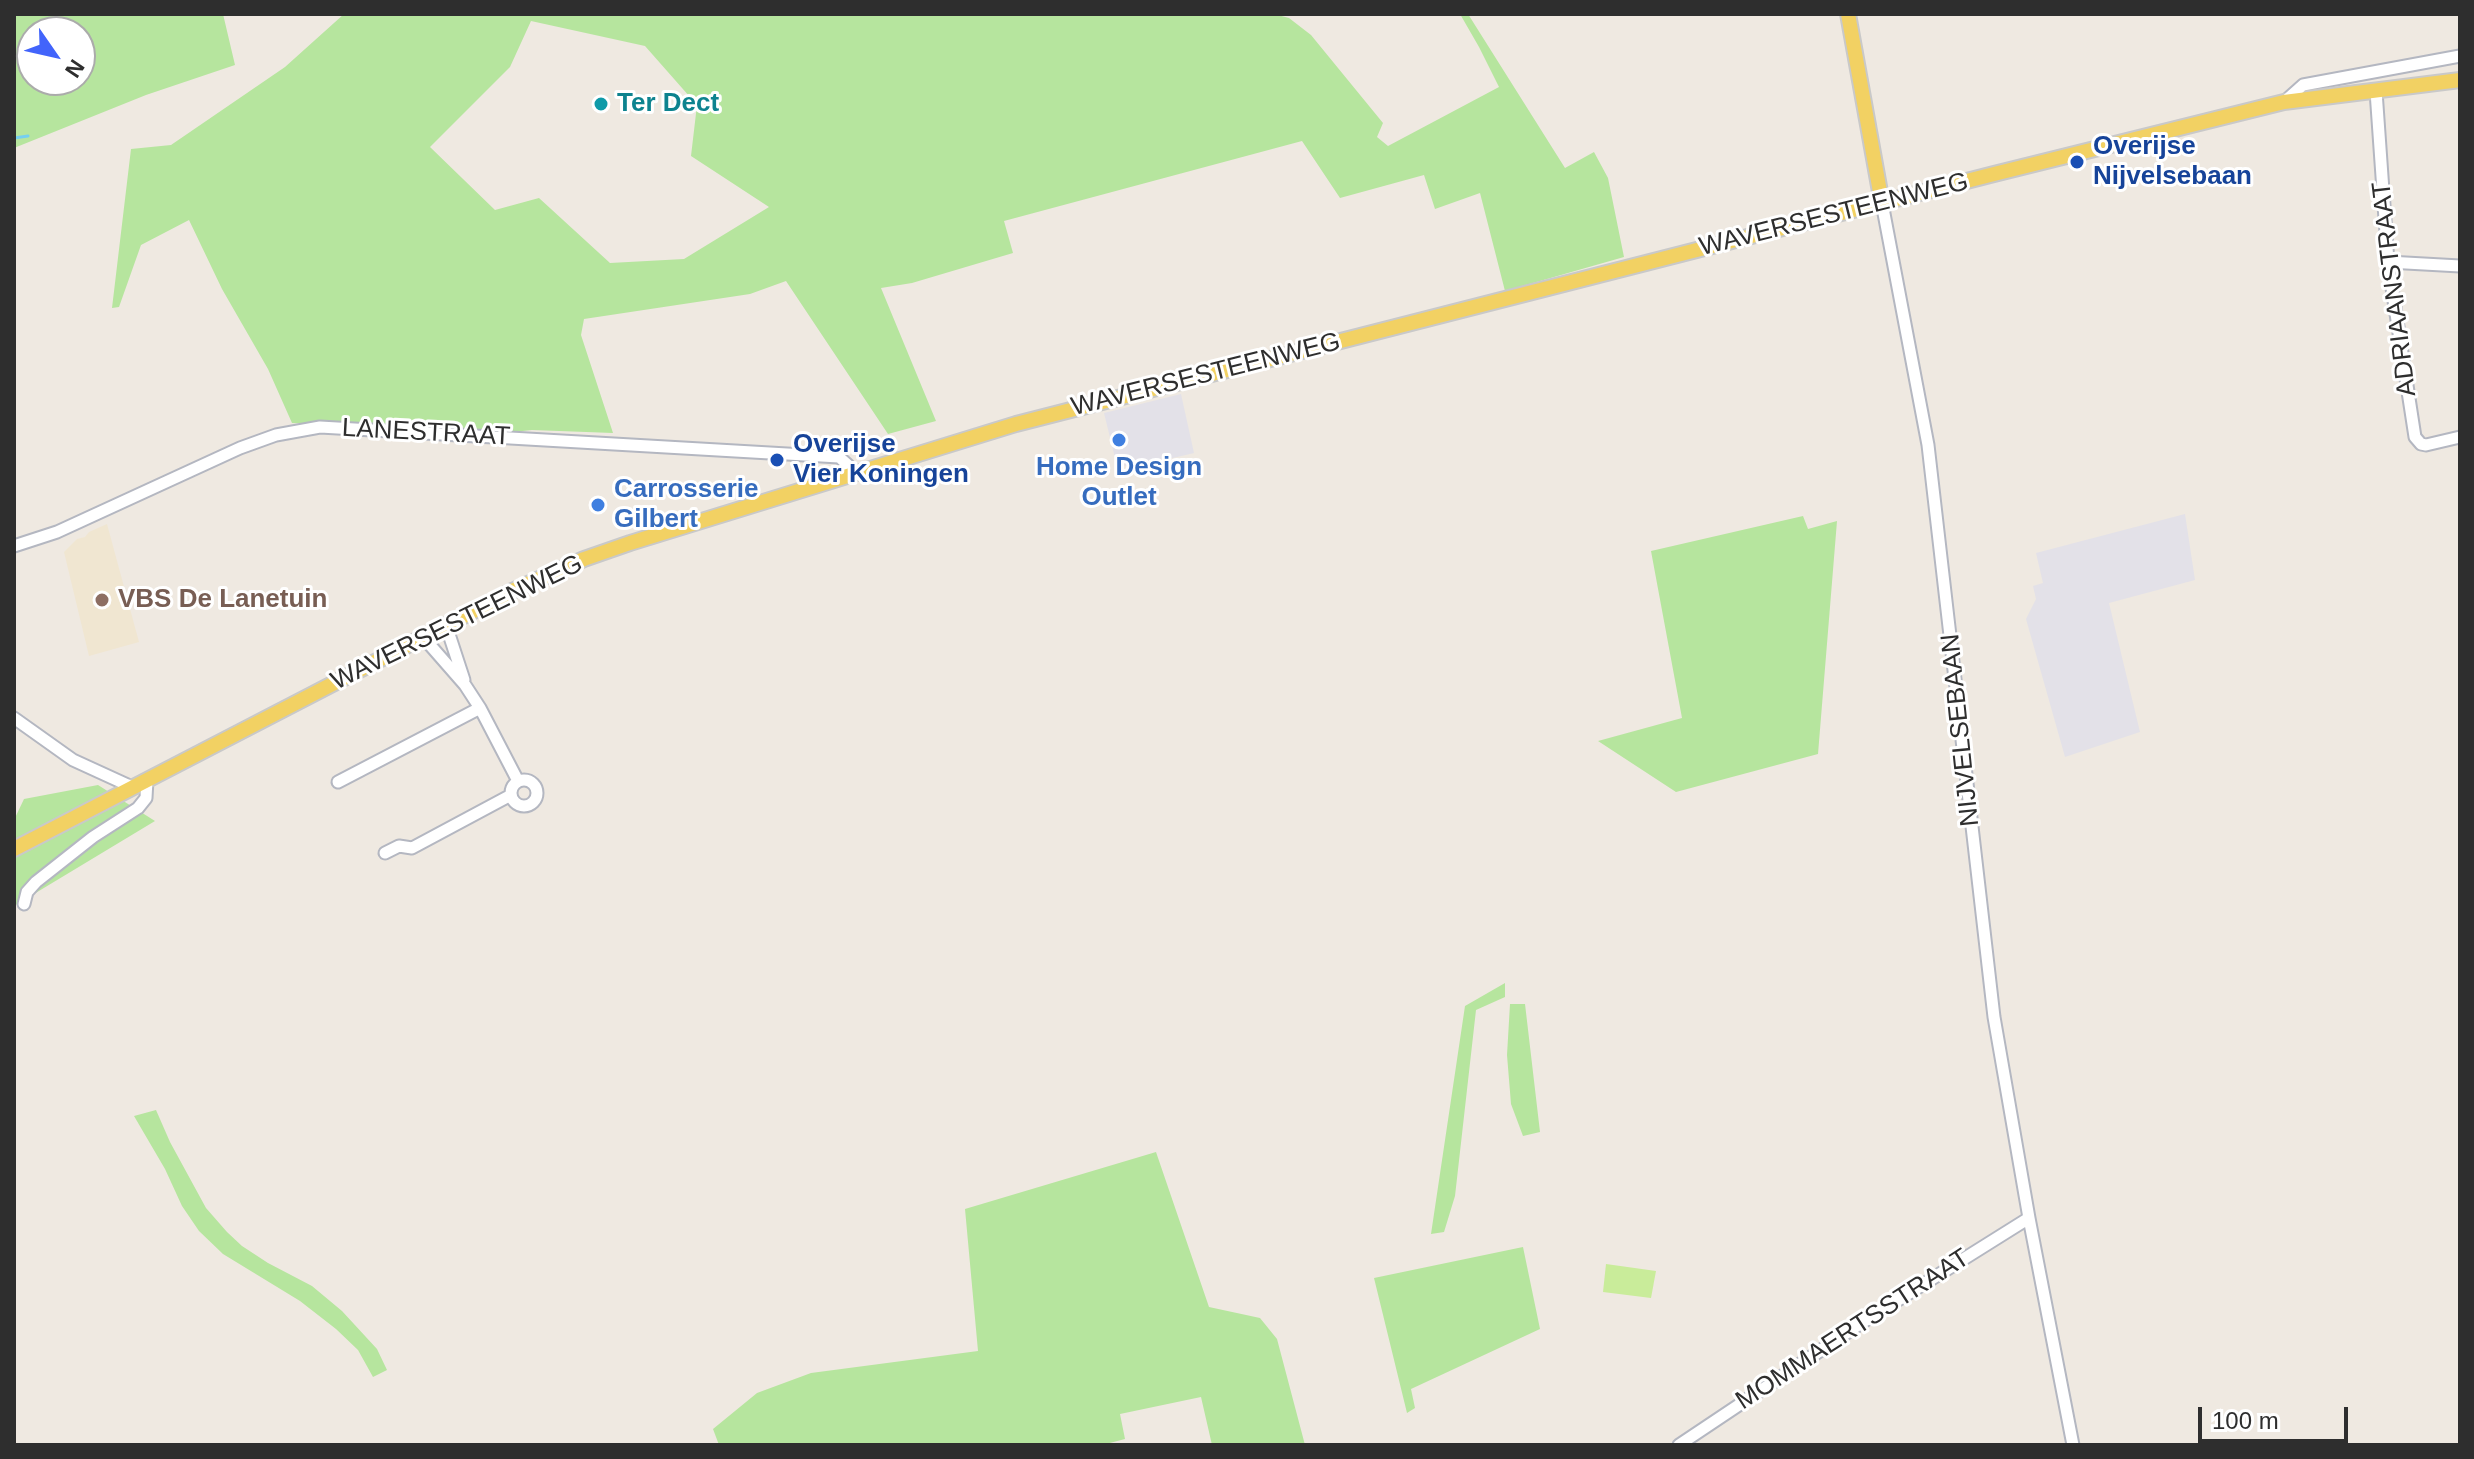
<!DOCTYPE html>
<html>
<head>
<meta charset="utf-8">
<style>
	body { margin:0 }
	#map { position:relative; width:2474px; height:1459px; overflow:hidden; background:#efe9e1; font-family:Arial,sans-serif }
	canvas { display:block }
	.frame { position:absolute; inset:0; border:16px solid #2e2e2e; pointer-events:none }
	.north { position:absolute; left:16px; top:16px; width:80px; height:80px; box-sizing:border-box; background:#fff; border:2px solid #ababab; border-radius:50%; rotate:124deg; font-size:22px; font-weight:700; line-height:32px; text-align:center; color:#2e2e2e }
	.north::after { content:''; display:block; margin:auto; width:28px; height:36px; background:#4264fb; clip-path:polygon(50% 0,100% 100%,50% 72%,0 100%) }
	.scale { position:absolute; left:2198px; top:1407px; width:150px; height:36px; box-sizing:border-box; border:4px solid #2e2e2e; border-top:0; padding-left:10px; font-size:24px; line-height:28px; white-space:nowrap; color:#2e2e2e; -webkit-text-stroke:6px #fff; paint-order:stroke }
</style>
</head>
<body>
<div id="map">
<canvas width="2474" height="1459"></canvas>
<div class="frame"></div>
<div class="north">N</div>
<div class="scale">100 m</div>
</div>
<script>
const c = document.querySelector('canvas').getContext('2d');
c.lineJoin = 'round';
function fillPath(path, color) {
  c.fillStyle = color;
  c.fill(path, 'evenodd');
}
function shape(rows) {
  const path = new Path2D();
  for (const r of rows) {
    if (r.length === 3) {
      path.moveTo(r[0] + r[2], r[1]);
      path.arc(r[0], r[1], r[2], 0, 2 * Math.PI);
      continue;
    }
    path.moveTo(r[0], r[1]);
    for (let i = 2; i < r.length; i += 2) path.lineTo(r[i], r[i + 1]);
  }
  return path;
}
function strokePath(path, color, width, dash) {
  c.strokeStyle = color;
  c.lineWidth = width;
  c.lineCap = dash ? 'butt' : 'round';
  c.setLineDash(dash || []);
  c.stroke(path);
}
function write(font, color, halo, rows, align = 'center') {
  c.font = font + ' Arial,sans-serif';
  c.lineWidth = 6;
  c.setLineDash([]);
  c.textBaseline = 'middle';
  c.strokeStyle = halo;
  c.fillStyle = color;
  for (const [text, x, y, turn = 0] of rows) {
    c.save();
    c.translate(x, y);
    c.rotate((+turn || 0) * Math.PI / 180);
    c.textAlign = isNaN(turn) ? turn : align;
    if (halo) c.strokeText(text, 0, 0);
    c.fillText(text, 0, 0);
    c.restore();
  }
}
fillPath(shape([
	[1181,394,1194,453,1130,468,1116,462,1104,413],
	[2185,514,2195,580,2109,603,2140,732,2065,757,2026,619,2036,599,2033,586,2043,583,2036,553]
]), '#e3e1e8');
fillPath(shape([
	[107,524,139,642,89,656,64,552,77,539,85,537,89,532]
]), '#f0e6d1');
fillPath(shape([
	[14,14,223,14,235,65,146,95,14,148],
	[32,32,80,32,80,80,32,80],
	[344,14,1274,14,1289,18,1311,35,1383,123,1377,137,1388,146,1499,87,1479,47,1460,14,1468,14,1565,168,1594,152,1608,178,1624,257,1505,291,1480,193,1435,209,1424,175,1340,198,1302,141,1004,221,1013,253,912,283,881,288,936,421,888,434,786,281,750,294,584,319,581,335,613,433,532,430,504,433,292,423,268,369,222,289,189,220,141,245,119,307,112,308,131,149,171,145,285,67],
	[531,21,645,46,697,105,691,156,769,207,684,259,610,263,539,198,495,210,430,147,510,67],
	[1803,516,1808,529,1837,521,1818,754,1676,792,1598,741,1682,718,1651,551],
	[98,785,155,821,14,906,14,820,24,799],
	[1505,983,1505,997,1476,1010,1455,1196,1444,1232,1431,1234,1465,1006],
	[1510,1004,1525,1004,1540,1132,1523,1136,1511,1104,1507,1055],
	[156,1110,170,1142,206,1208,227,1232,242,1246,268,1263,312,1286,342,1311,377,1349,387,1370,373,1377,358,1350,336,1329,300,1301,223,1254,199,1231,182,1206,165,1169,134,1116],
	[1156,1152,1209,1307,1260,1318,1277,1339,1305,1445,1212,1445,1201,1397,1120,1414,1125,1439,1102,1445,719,1445,713,1429,757,1393,811,1373,978,1351,965,1209],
	[1523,1247,1540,1329,1411,1389,1415,1408,1407,1413,1374,1278]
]), '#b6e59e');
fillPath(shape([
	[1606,1264,1656,1271,1651,1298,1603,1292]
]), '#c9ec9a');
strokePath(shape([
	[14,138,28,136]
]), '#75cff0', 3);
const minor = shape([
	[2376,91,2388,262,2415,437,2421,444,2426,445,2460,437],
	[2284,102,2303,85,2460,56],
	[1882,203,1928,445,1994,1017,2029,1218,2073,1445],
	[2388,262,2460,266],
	[14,546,57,532,240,448,276,435,320,427,839,457,848,465,851,474],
	[446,625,464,680],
	[423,637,465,685,480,708,518,781],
	[14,718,73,760,132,787],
	[524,793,13],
	[338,782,480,708],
	[385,853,399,846,412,848,511,795],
	[24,904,27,892,36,882,93,837,138,808,146,798,147,780],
	[1679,1445,1863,1322,2029,1218]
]);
const major = shape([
	[1848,14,1882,203],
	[14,849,510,592,584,559,630,543,1016,424,1994,174,2284,102,2460,80]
]);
strokePath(minor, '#b4b7c1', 15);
strokePath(major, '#c9c9c9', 18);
strokePath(minor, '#fff', 11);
strokePath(major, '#f2d163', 14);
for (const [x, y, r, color] of [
	[601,104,8,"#0f9aa8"],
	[2077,162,8,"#1a4fb4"],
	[1119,440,8,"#3f7fe0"],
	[777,460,8,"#1a4fb4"],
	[598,505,8,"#3f7fe0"],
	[102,600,8,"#8d6e63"]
]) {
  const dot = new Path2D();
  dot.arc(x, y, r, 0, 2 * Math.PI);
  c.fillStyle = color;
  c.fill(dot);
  strokePath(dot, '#fff', 3);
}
write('bold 26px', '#0d838f', '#fff', [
	["Ter Dect",617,104]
], 'left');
write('bold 26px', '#164399', '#fff', [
	["Overijse",2093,147],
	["Nijvelsebaan",2093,177],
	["Overijse",793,445],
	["Vier Koningen",793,475]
], 'left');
write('26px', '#2e2e2e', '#fff', [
	["WAVERSESTEENWEG",1834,215,-14],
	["ADRIAANSTRAAT",2395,289,-97],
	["WAVERSESTEENWEG",1206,375,-14],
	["LANESTRAAT",426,433,3],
	["WAVERSESTEENWEG",457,623,-26],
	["NIJVELSEBAAN",1961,730,-96],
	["MOMMAERTSSTRAAT",1853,1330,-33]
]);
write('bold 26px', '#366cbe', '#fff', [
	["Home Design",1119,468],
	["Outlet",1119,498],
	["Carrosserie",614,490,"left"],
	["Gilbert",614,520,"left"]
]);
write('bold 26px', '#785e54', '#fff', [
	["VBS De Lanetuin",118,600]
], 'left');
</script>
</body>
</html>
